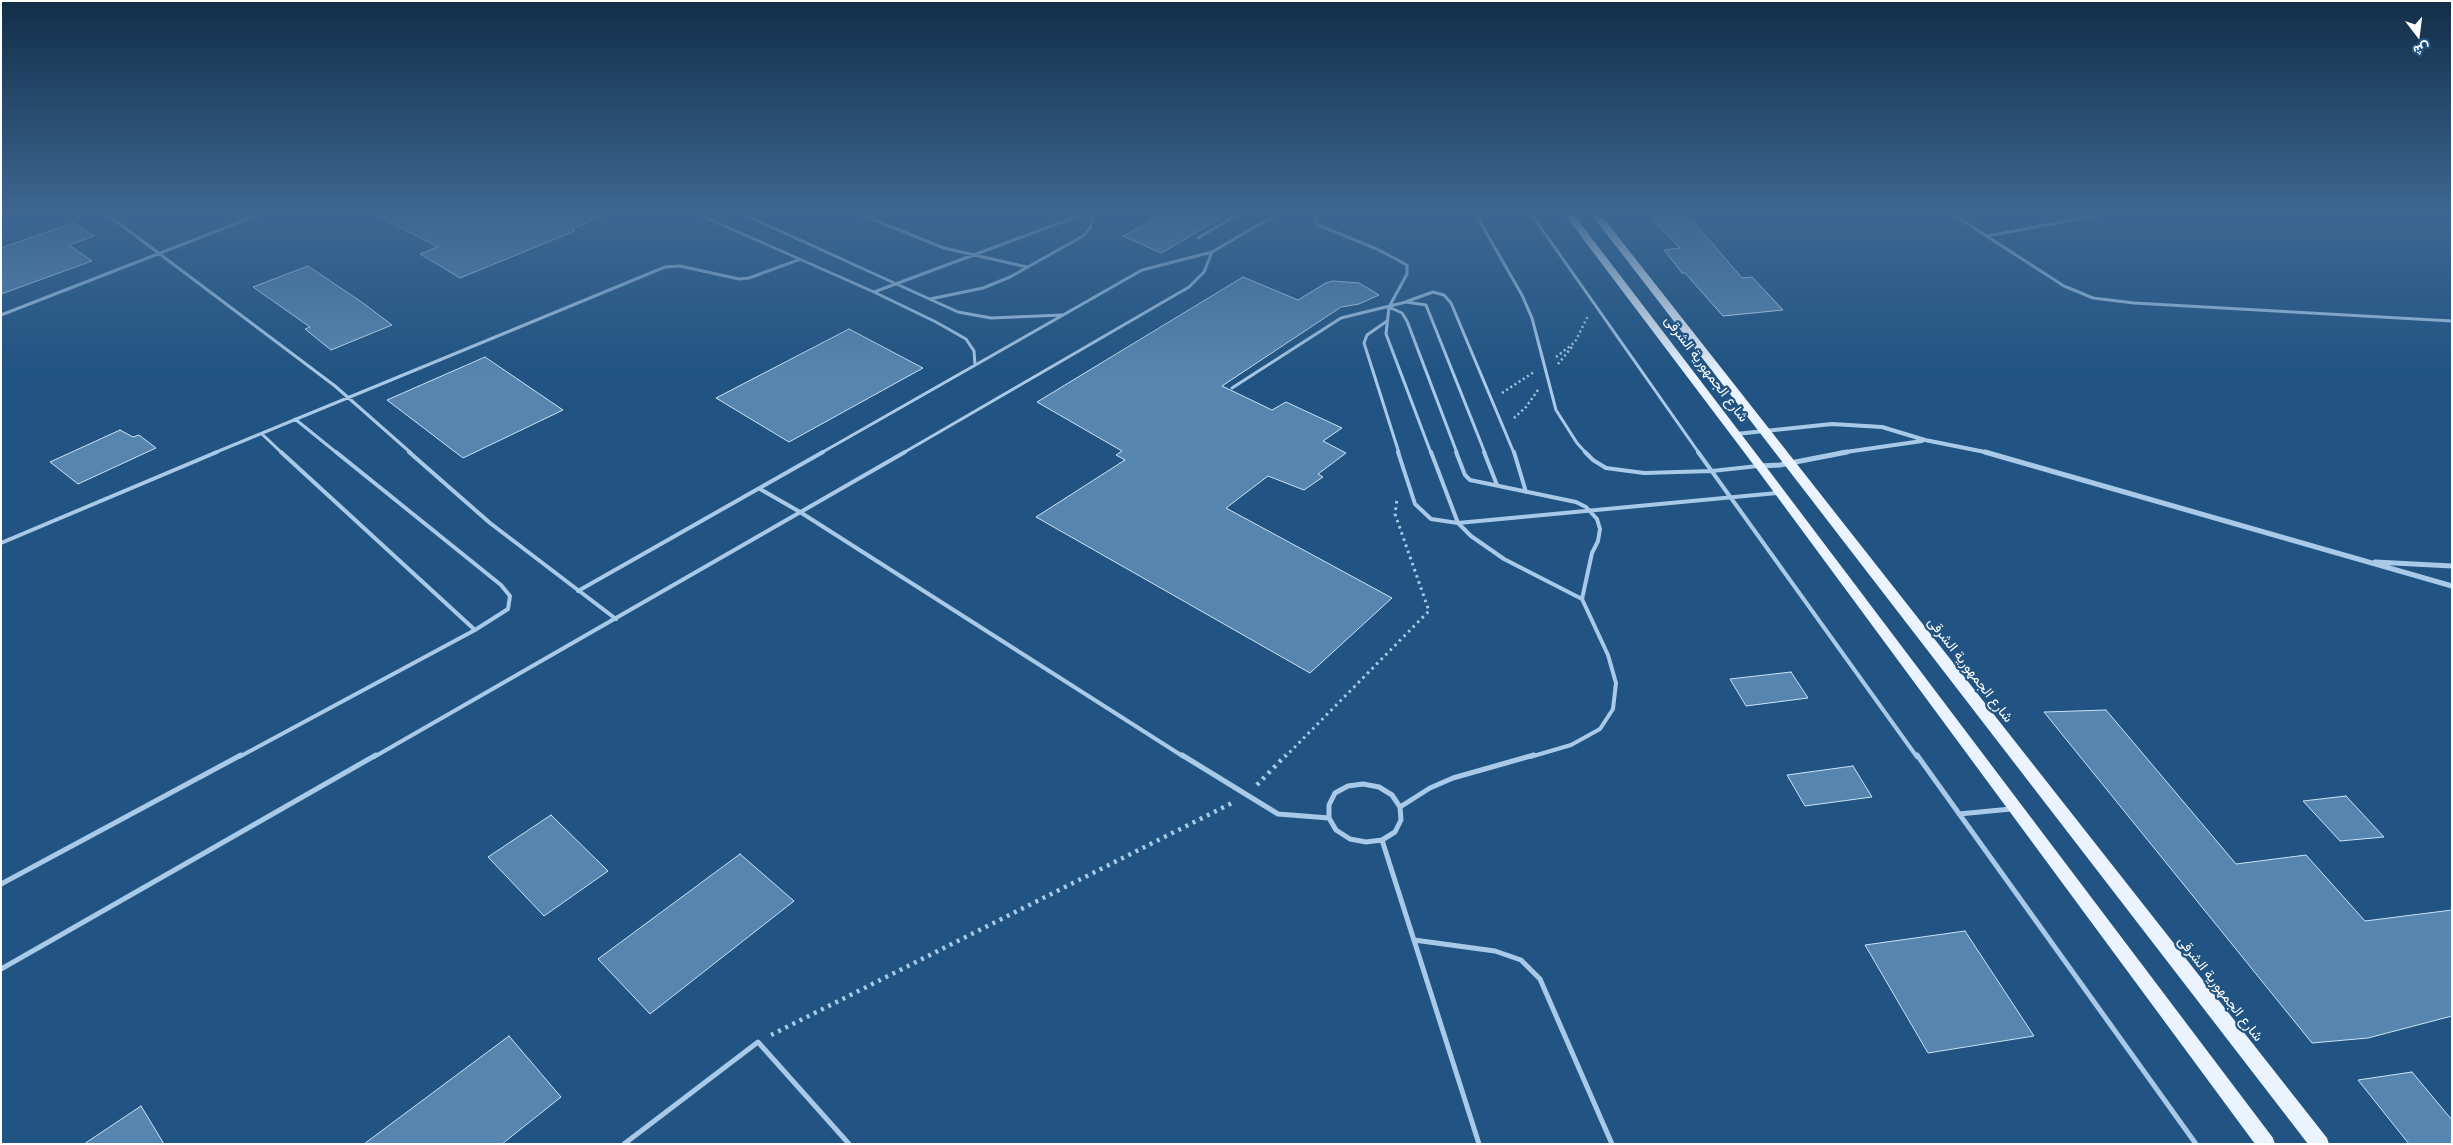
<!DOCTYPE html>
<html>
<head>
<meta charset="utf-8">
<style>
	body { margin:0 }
	#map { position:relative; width:2453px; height:1145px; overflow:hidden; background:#215482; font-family:"Open Sans",Vazirmatn,sans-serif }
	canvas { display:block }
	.frame { position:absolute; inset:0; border:2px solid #fff; pointer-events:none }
	.north { position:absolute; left:2393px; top:10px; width:50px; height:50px; -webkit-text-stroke:4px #215482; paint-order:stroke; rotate:165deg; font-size:14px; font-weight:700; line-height:20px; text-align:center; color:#fff }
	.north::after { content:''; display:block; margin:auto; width:18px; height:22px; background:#fff; clip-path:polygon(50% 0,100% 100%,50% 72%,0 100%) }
</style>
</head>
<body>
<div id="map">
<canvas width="2453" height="1145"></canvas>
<div class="frame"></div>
<div class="north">ش</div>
</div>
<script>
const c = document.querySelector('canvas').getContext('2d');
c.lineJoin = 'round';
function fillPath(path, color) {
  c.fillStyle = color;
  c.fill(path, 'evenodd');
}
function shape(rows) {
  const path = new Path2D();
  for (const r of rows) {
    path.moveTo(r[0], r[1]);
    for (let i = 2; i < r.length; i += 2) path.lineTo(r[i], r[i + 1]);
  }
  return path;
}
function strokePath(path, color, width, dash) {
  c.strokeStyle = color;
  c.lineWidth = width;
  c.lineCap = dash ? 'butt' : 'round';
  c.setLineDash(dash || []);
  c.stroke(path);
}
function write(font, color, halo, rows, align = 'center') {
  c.font = font + ' "Open Sans",Vazirmatn,sans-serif';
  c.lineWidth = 4.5;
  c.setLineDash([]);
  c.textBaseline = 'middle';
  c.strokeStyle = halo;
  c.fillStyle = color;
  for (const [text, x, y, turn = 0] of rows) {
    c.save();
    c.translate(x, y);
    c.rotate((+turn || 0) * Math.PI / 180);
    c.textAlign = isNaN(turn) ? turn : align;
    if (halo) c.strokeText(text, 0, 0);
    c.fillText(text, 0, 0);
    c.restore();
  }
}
const building = shape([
	[376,215,604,215,572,229,575,231,460,278,420,254,438,247,376,215],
	[1163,215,1227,215,1161,253,1123,236,1163,215],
	[1648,215,1688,215,1742,278,1752,277,1783,310,1723,316,1685,273,1682,273,1664,250,1680,248,1648,215],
	[73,223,94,236,69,245,92,261,1,294,1,248,73,223],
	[308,266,363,303,392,325,331,350,305,329,310,327,253,287,308,266],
	[1243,277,1298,300,1326,283,1333,281,1359,283,1379,295,1359,304,1341,307,1222,386,1272,410,1286,402,1342,428,1323,441,1346,453,1318,474,1323,477,1304,490,1268,476,1226,508,1392,598,1310,673,1036,517,1125,460,1116,455,1122,451,1037,402,1243,277],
	[849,329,923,368,789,442,716,398,849,329],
	[485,357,563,410,463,458,387,400,485,357],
	[120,430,133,437,139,435,156,448,78,484,50,462,120,430],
	[1791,672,1808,698,1746,706,1730,679,1791,672],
	[2106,710,2236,864,2306,855,2365,921,2452,910,2452,1016,2368,1038,2312,1043,2044,712,2106,710],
	[1853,766,1872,797,1805,806,1787,775,1853,766],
	[2346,796,2384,837,2340,841,2303,801,2346,796],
	[551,815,608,871,544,916,488,857,551,815],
	[740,854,794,901,650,1014,598,959,740,854],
	[1965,931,2034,1036,1928,1053,1865,945,1965,931],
	[509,1036,561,1097,502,1144,364,1144,509,1036],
	[2412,1072,2452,1120,2452,1144,2409,1144,2358,1080,2412,1072],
	[141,1106,164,1144,84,1144,141,1106]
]);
fillPath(building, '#5686b0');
strokePath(building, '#cce3f6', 1);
strokePath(shape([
	[1556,357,1575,342,1588,316],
	[1558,364,1572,347],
	[1502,393,1534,372],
	[1514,418,1526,407,1538,390]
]), '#a8cae8', 2.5, [2, 3]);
strokePath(shape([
	[1285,757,1429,611,1395,514,1397,499]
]), '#a8cae8', 3, [2.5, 4]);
strokePath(shape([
	[1257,785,1286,755],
	[771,1035,1234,802]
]), '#a8cae8', 4.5, [3, 5]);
strokePath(shape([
	[108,215,335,386,411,453],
	[700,215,874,292,936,322,966,339,974,351,975,365],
	[745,215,958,312,991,318,1062,315],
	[862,215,944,248,1027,267],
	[1319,215,1315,220,1318,225,1377,249,1407,265,1407,274,1389,307,1386,334,1431,453],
	[1476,215,1522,295,1532,318,1556,410,1577,443,1586,453],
	[1532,215,1699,453],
	[1954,215,2064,286,2093,298,2134,303,2452,321],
	[1987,236,2099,215],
	[1198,238,1237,215],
	[874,292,1081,215],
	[930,299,983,288,1010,277,1083,236,1090,228,1093,215],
	[1408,301,1433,292,1444,295,1451,303,1514,453],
	[1389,307,1402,313,1407,321,1457,453],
	[1,315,258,215],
	[1387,321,1367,335,1364,343,1399,453],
	[1232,388,1341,318,1406,302,1426,305,1485,453],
	[295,419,337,453],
	[262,434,282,453],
	[214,453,665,267,680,266,739,279,749,278,798,260],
	[821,453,1142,270,1212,252,1275,215],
	[903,453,1189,287,1204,272,1212,252]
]), '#a8cae8', 3);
strokePath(shape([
	[281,452,475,630],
	[409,452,490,523,616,619],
	[1398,452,1415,504,1431,519,1458,523,1777,493],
	[1431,452,1458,523,1471,536,1504,559,1582,599,1608,655,1616,683,1613,709,1600,729,1571,745,1530,757],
	[1456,452,1465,475,1470,480,1576,502,1586,507,1597,519,1600,529,1598,541,1592,553,1582,599],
	[1484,452,1497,485],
	[1514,452,1526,492],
	[1585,452,1593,460,1606,468,1644,473,1712,471,1758,466],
	[1698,452,1917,757],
	[760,489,800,512,1184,757],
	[1,543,217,452],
	[578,591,823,452],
	[239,757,475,630,508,609,510,596,501,585,336,452],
	[374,757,905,452]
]), '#a8cae8', 4);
strokePath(shape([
	[1182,755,1278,814,1329,818],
	[1917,755,2196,1144],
	[1363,784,1379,787,1392,795,1400,807,1401,820,1395,832,1382,840,1366,842,1350,839,1336,830,1329,818,1329,805,1335,793,1348,786,1363,784],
	[1400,807,1430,788,1453,778,1534,755],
	[1959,814,2011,809],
	[1382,840,1479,1144],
	[1,884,241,755],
	[1414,940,1495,951,1521,960,1540,979,1612,1144],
	[1,969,376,755],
	[624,1144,758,1042,849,1144]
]), '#a8cae8', 5);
strokePath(shape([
	[1736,434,1832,424,1882,427,1925,440,1990,453],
	[1839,453,1922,441]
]), '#a8cae8', 4);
strokePath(shape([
	[1985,452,2452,586],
	[1760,466,1780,465,1847,452],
	[2375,562,2452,566]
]), '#a8cae8', 5);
fillPath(shape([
	[1565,215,1574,215,1764,464,2273,1138,2275,1144,2255,1144,1756,468,1565,215],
	[1592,215,1601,215,2327,1138,2329,1144,2308,1144,1592,215]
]), '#eaf3fe');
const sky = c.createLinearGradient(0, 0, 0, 376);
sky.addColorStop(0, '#122e48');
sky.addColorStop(0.57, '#3d6792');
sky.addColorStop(1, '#3d679200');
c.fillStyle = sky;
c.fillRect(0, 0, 2453, 376);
write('14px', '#fff', '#215482', [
	["شارع الجمهورية الشرقى",1706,369,53],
	["شارع الجمهورية الشرقى",1970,670,52],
	["شارع الجمهورية الشرقى",2220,989,52]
]);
</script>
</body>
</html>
